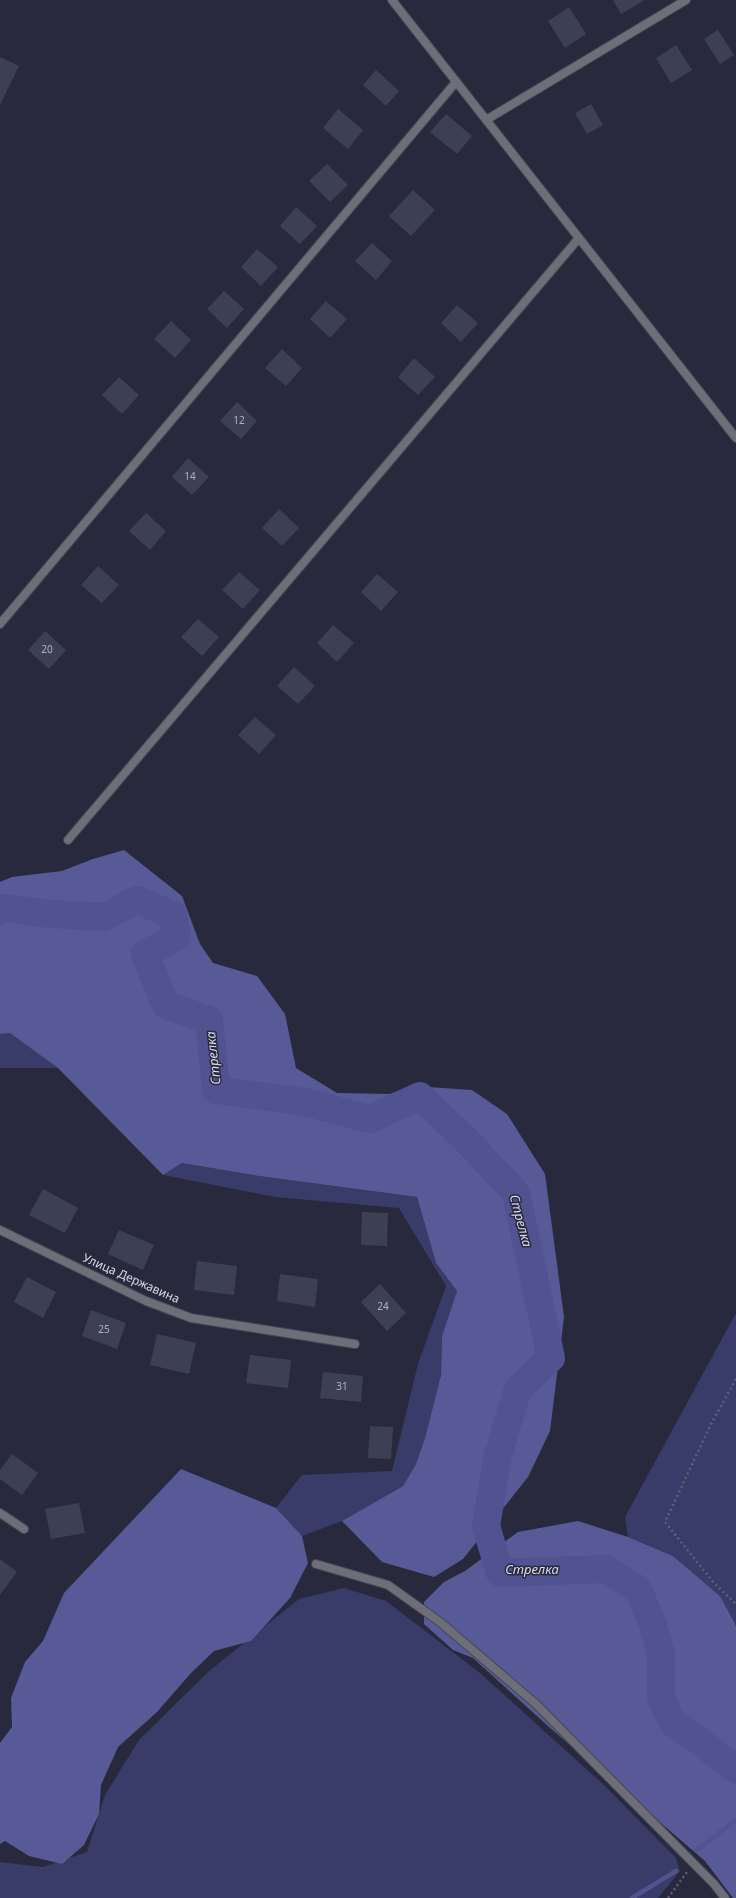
<!DOCTYPE html>
<html>
<head>
<meta charset="utf-8">
<style>
	body { margin:0 }
	canvas { display:block; background:#28293c }
</style>
</head>
<body>
<canvas width="736" height="1898"></canvas>
<script>
const c = document.querySelector('canvas').getContext('2d');
c.lineJoin = 'round';
function fillPath(path, color) {
  c.fillStyle = color;
  c.fill(path, 'evenodd');
}
function shape(rows) {
  const path = new Path2D();
  for (const r of rows) {
    path.moveTo(r[0], r[1]);
    for (let i = 2; i < r.length; i += 2) path.lineTo(r[i], r[i + 1]);
  }
  return path;
}
function strokePath(path, color, width, dash) {
  c.strokeStyle = color;
  c.lineWidth = width;
  c.lineCap = dash ? 'butt' : 'round';
  c.setLineDash(dash || []);
  c.stroke(path);
}
function write(font, color, halo, rows, align = 'center') {
  c.font = font + ' "Noto Sans",sans-serif';
  c.lineWidth = 3;
  c.setLineDash([]);
  c.textBaseline = 'middle';
  c.strokeStyle = halo;
  c.fillStyle = color;
  for (const [text, x, y, turn = 0] of rows) {
    c.save();
    c.translate(x, y);
    c.rotate((+turn || 0) * Math.PI / 180);
    c.textAlign = isNaN(turn) ? turn : align;
    if (halo) c.strokeText(text, 0, 0);
    c.fillText(text, 0, 0);
    c.restore();
  }
}
fillPath(shape([
	[10,1032,58,1068,0,1068,0,1034],
	[182,1163,259,1176,417,1197,436,1263,457,1291,442,1336,441,1375,425,1438,416,1464,403,1486,342,1521,302,1536,276,1508,302,1475,392,1471,418,1364,446,1286,399,1208,275,1197,163,1175],
	[736,1313,736,1627,720,1596,673,1556,628,1537,625,1517],
	[344,1588,386,1601,480,1673,605,1786,676,1858,680,1871,658,1898,0,1898,0,1862,43,1867,87,1852,105,1795,139,1740,208,1672,299,1599]
]), '#393b69');
fillPath(shape([
	[124,850,182,896,200,944,213,963,257,976,285,1014,296,1068,337,1093,390,1094,413,1086,472,1090,507,1114,545,1174,564,1317,550,1431,528,1477,463,1559,434,1577,382,1562,342,1521,403,1486,416,1464,425,1438,441,1375,442,1336,457,1291,436,1263,417,1197,259,1176,182,1163,163,1175,58,1068,10,1033,0,1034,0,882,12,877,62,871,93,859],
	[181,1469,276,1508,302,1536,308,1563,290,1598,251,1641,214,1651,191,1673,157,1712,118,1747,101,1785,99,1814,84,1845,62,1864,29,1856,5,1841,0,1844,0,1743,12,1727,11,1698,25,1662,43,1641,64,1593],
	[578,1521,628,1537,673,1556,720,1596,734,1622,736,1627,736,1898,733,1898,705,1861,549,1727,473,1658,453,1650,424,1624,424,1602,444,1582,465,1571,518,1532]
]), '#575a97');
strokePath(shape([
	[697,1850,736,1820],
	[632,1898,676,1871]
]), '#50538f', 4.5);
strokePath(shape([
	[0,911,4,908,51,914,104,917,137,900,173,915,177,937,145,954,166,1005,209,1020,216,1090,305,1102,370,1119,420,1096,470,1144,516,1193,551,1358,518,1389,498,1455,486,1526,500,1573,606,1569,638,1589,652,1623,661,1653,661,1698,673,1723,697,1739,736,1770]
]), '#50538f', 28);
fillPath(shape([
	[613,0,645,0,621,14],
	[569,7,586,34,565,48,548,21],
	[718,30,734,55,720,64,704,39],
	[676,45,692,70,671,83,656,58],
	[0,57,19,66,0,105],
	[376,70,399,91,386,106,363,85],
	[591,104,603,125,587,134,575,113],
	[338,109,363,130,348,149,323,128],
	[446,114,472,136,457,154,430,132],
	[327,164,348,185,330,202,309,181],
	[413,190,435,210,411,236,389,216],
	[296,207,317,226,300,244,280,226],
	[372,243,392,261,376,280,355,261],
	[257,249,278,267,261,286,241,267],
	[224,291,244,309,227,328,207,309],
	[326,301,347,319,330,338,310,319],
	[457,305,478,323,461,342,441,323],
	[171,321,191,340,175,358,154,339],
	[282,349,302,368,286,386,265,368],
	[414,358,435,377,418,395,398,377],
	[119,377,139,395,122,414,102,395],
	[237,402,257,421,241,439,220,421],
	[188,458,209,477,192,495,172,477],
	[279,509,299,528,282,546,262,528],
	[146,513,166,531,150,550,129,531],
	[98,566,119,585,102,603,81,585],
	[239,572,260,590,243,609,222,590],
	[377,574,398,592,381,611,361,592],
	[198,619,219,637,202,656,181,637],
	[333,625,354,643,337,662,317,643],
	[45,631,66,650,49,669,28,650],
	[294,667,315,686,298,704,277,686],
	[255,717,276,735,259,754,238,735],
	[43,1189,78,1208,65,1233,29,1215],
	[362,1212,388,1213,387,1246,361,1245],
	[119,1230,154,1245,143,1270,108,1254],
	[197,1261,237,1266,234,1295,194,1290],
	[280,1274,318,1279,315,1307,277,1301],
	[27,1277,56,1292,43,1318,14,1302],
	[380,1284,406,1313,387,1331,361,1302],
	[91,1310,126,1323,117,1349,82,1336],
	[157,1334,196,1343,189,1374,150,1365],
	[250,1355,291,1360,288,1388,246,1383],
	[323,1372,363,1376,361,1402,320,1398],
	[370,1426,393,1427,391,1459,368,1458],
	[12,1454,38,1473,22,1495,0,1479,0,1470],
	[79,1503,85,1533,51,1539,45,1509],
	[0,1559,17,1572,0,1595]
]), '#3d3f53');
const service = shape([
	[316,1564,388,1585,440,1622,536,1704,714,1884,725,1898]
]);
const minor = shape([
	[392,0,736,438],
	[486,120,686,0],
	[0,624,456,82],
	[68,840,579,238],
	[0,1230,146,1301,191,1318,355,1344],
	[0,1513,24,1529]
]);
strokePath(service, '#444557', 10);
strokePath(minor, '#444557', 10);
strokePath(shape([
	[736,1379,711,1424,665,1522,714,1583,736,1604],
	[668,1898,687,1872]
]), '#5f6070', 2.5, [2, 3]);
strokePath(service, '#6d6e78', 8);
strokePath(minor, '#6d6e78', 8);
write('10px', '#b1b2c0', null, [
	["12",239,421],
	["14",190,477],
	["20",47,650],
	["24",383,1307],
	["25",104,1330],
	["31",342,1387]
]);
write('12px', '#d8d9e5', '#28293c', [
	["Улица Державина",131,1279,24]
]);
write('italic 13px', '#dbddf0', '#28293c', [
	["Стрелка",214,1058,-96],
	["Стрелка",520,1221,75],
	["Стрелка",532,1570]
]);
</script>
</body>
</html>
